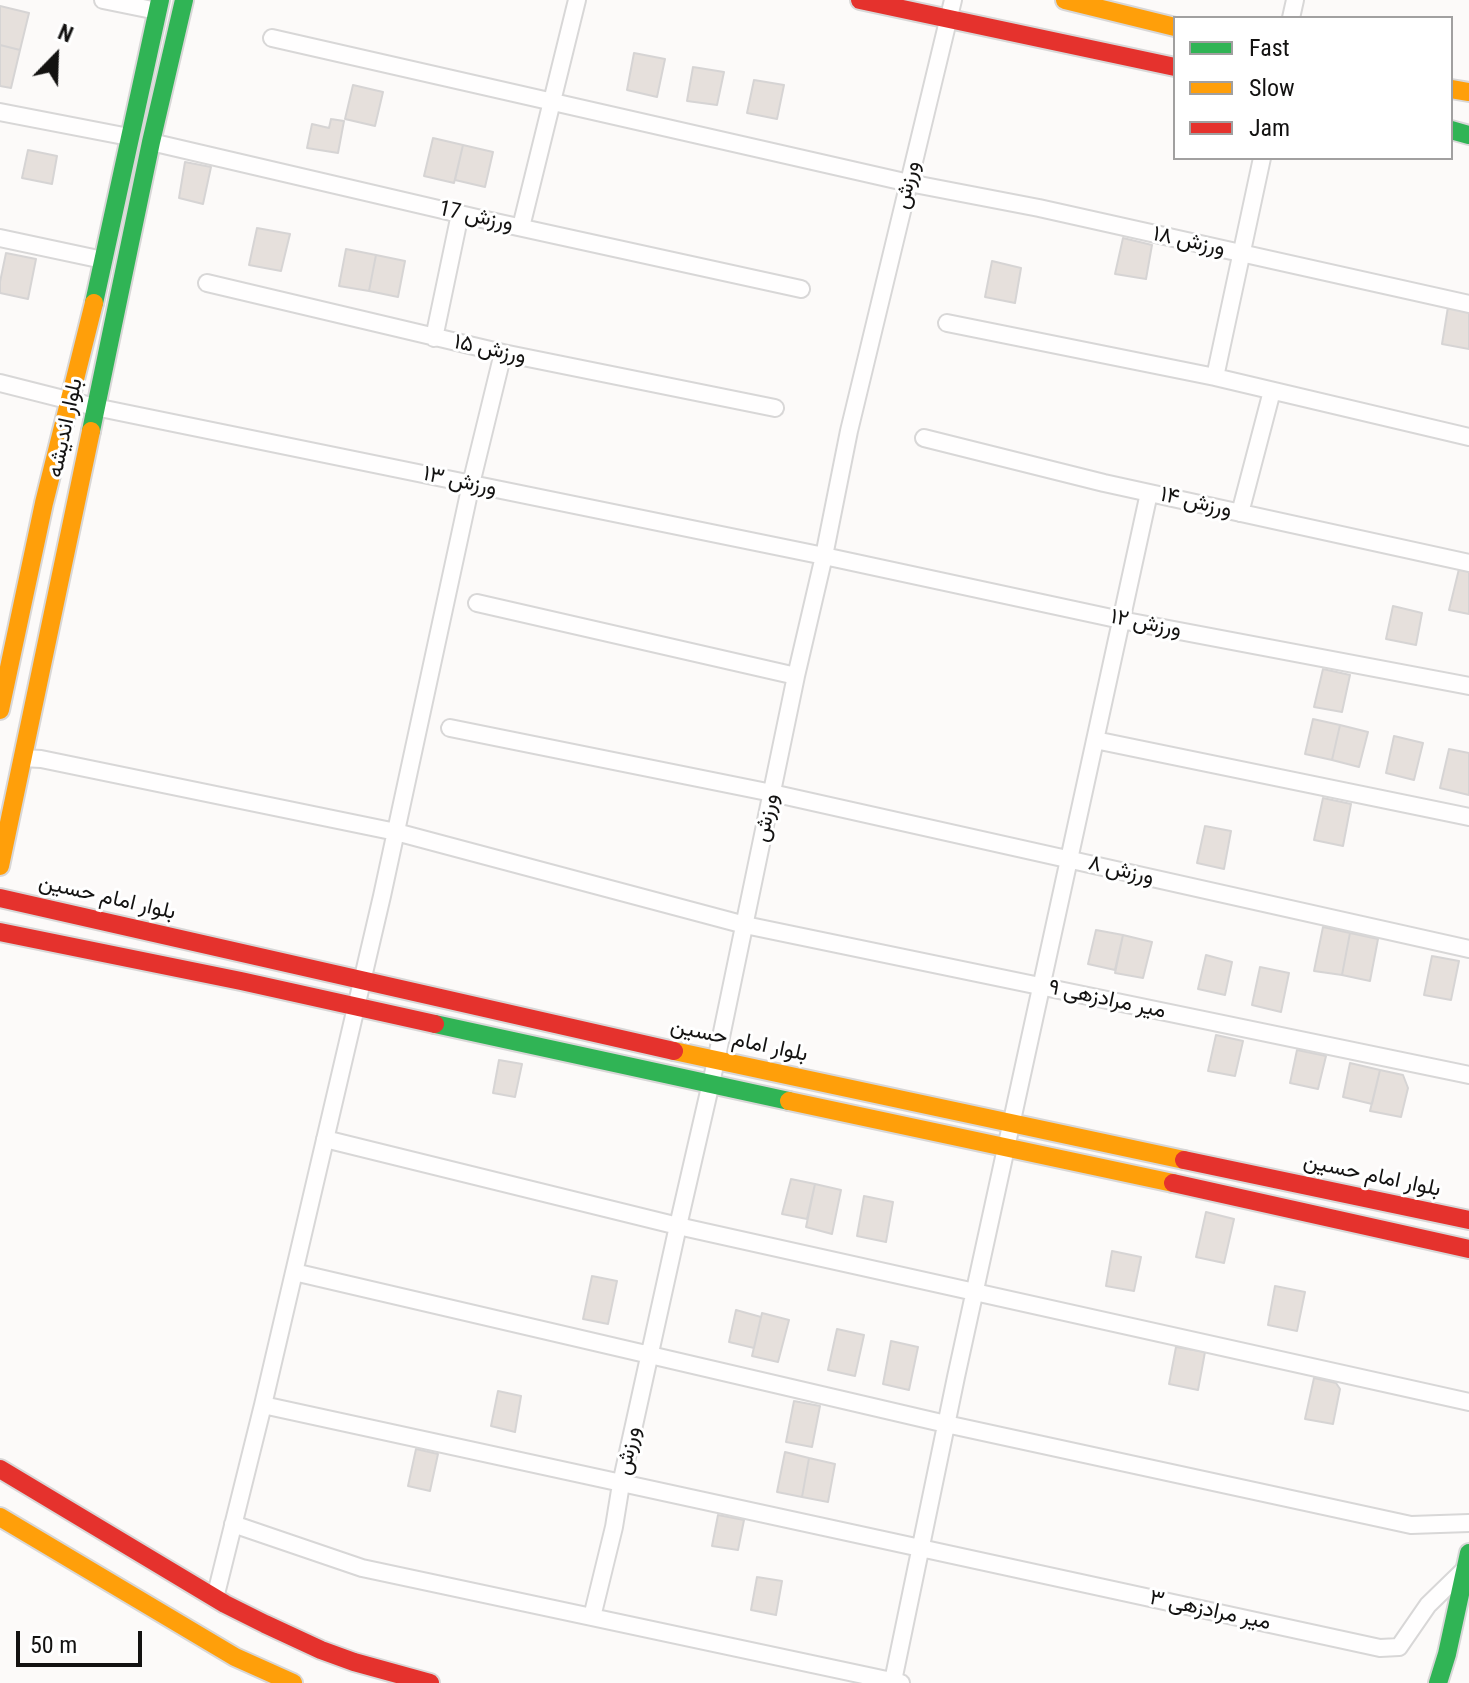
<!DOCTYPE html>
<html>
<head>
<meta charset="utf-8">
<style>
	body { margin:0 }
	#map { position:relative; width:1469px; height:1683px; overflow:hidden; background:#fcfaf9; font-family:"Roboto Condensed",sans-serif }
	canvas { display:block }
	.legend { position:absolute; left:1173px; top:16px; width:280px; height:144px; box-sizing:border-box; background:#fff; border:2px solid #a1a0a0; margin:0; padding:10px 14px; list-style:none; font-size:24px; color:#131211 }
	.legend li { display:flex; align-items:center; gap:16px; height:40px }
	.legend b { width:40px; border:2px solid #a1a0a0 }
	.north { position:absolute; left:16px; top:16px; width:80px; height:80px; -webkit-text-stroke:6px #fff; paint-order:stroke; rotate:23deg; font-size:22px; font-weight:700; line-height:32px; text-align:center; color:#131211 }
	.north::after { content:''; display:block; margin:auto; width:28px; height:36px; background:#131211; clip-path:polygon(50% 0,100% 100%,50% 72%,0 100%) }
	.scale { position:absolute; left:16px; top:1631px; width:126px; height:36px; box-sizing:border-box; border:4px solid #131211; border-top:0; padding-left:10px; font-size:24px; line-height:28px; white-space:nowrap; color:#131211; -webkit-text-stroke:6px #fff; paint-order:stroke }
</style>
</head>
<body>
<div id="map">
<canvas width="1469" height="1683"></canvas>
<ul class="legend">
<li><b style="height:10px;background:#30b455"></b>Fast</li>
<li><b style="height:10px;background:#ff9f0a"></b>Slow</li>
<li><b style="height:10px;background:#e5322d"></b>Jam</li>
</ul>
<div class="north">N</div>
<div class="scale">50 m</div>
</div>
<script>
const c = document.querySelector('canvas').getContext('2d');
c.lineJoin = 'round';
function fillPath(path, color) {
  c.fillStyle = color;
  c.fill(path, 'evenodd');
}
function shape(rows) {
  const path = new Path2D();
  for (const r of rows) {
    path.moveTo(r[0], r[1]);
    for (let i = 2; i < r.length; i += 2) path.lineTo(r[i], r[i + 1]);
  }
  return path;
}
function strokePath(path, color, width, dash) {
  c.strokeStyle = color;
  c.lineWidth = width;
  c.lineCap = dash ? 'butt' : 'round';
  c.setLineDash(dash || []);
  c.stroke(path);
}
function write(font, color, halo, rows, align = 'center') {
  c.font = font + ' "Roboto Condensed",Vazirmatn,sans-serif';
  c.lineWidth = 6;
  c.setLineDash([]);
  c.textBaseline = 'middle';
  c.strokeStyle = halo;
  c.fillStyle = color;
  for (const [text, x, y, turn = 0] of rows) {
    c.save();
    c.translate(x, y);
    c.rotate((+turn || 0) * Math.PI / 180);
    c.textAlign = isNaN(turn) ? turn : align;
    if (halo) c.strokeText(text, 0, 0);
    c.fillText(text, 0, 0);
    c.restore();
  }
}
const building = shape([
	[0,6,29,13,20,50,0,45,0,6],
	[0,45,20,50,11,88,0,86,0,45],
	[634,53,665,59,657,97,627,90,634,53],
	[693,67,724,72,717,105,687,101,693,67],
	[754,80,784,85,777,119,747,113,754,80],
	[353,85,383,92,375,126,345,119,353,85],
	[331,119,344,121,338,153,307,148,312,124,329,128,331,119],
	[433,138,463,145,454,183,424,176,433,138],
	[463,145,493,152,485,187,455,180,463,145],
	[28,150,57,156,52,184,22,178,28,150],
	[185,162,211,167,203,204,179,198,185,162],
	[257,228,290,234,281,271,249,265,257,228],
	[1123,238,1152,245,1146,279,1115,274,1123,238],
	[346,249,376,255,369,291,339,286,346,249],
	[6,253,36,259,28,299,0,293,0,282,6,253],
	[376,255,405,261,398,297,369,291,376,255],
	[992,261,1021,268,1015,303,985,297,992,261],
	[1448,307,1469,311,1469,349,1442,344,1448,307],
	[1459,569,1469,571,1469,614,1449,610,1459,569],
	[1393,606,1422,613,1416,645,1386,639,1393,606],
	[1323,669,1350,675,1342,712,1314,707,1323,669],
	[1313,719,1340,725,1332,760,1305,754,1313,719],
	[1340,725,1368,732,1359,767,1332,760,1340,725],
	[1394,736,1423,743,1414,780,1386,773,1394,736],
	[1449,749,1469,753,1469,795,1440,788,1449,749],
	[1323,798,1351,804,1343,846,1314,840,1323,798],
	[1205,826,1231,831,1224,869,1197,863,1205,826],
	[1323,927,1350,933,1342,975,1314,971,1323,927],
	[1096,930,1123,935,1115,970,1088,964,1096,930],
	[1350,933,1378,939,1370,981,1342,975,1350,933],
	[1123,935,1152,942,1143,978,1115,973,1123,935],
	[1206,955,1232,962,1225,995,1198,989,1206,955],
	[1432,956,1459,961,1451,1000,1424,995,1432,956],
	[1260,967,1289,973,1281,1012,1252,1005,1260,967],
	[1216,1035,1243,1041,1235,1076,1208,1071,1216,1035],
	[1297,1050,1326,1056,1318,1089,1290,1083,1297,1050],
	[499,1060,522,1064,515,1097,493,1093,499,1060],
	[1350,1063,1380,1070,1372,1104,1343,1097,1350,1063],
	[1380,1070,1403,1075,1408,1088,1401,1117,1370,1111,1380,1070],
	[791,1179,815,1184,807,1219,782,1214,791,1179],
	[815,1184,841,1190,832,1234,806,1227,815,1184],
	[864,1196,893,1202,886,1242,857,1236,864,1196],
	[1206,1212,1234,1219,1224,1263,1196,1257,1206,1212],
	[1112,1251,1141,1257,1134,1291,1106,1286,1112,1251],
	[592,1276,617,1281,608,1324,583,1319,592,1276],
	[1275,1286,1305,1292,1297,1331,1268,1325,1275,1286],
	[736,1310,761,1317,754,1348,729,1342,736,1310],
	[762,1313,789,1320,778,1362,752,1356,762,1313],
	[837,1329,864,1335,855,1376,828,1370,837,1329],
	[891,1341,918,1347,909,1390,883,1384,891,1341],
	[1176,1347,1205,1352,1198,1390,1169,1384,1176,1347],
	[1314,1378,1336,1383,1340,1389,1333,1424,1305,1419,1314,1378],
	[498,1391,521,1396,515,1432,491,1426,498,1391],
	[794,1401,820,1406,812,1447,786,1442,794,1401],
	[416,1449,438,1454,430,1491,408,1486,416,1449],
	[785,1452,809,1458,802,1497,777,1492,785,1452],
	[809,1458,835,1464,828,1502,802,1497,809,1458],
	[718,1515,744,1520,738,1550,712,1546,718,1515],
	[757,1577,782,1581,776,1615,751,1610,757,1577]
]);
fillPath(building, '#e6e0dc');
strokePath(building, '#d6d4d4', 2);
const street = shape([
	[103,0,157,11],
	[1291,18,1295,0],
	[272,38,909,183,1039,208,1469,304],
	[0,112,129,137],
	[151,142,477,218,801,289],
	[521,227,577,0],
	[0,238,103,260],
	[207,283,503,353,775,408],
	[947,323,1215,377,1469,437],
	[434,338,460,214],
	[1215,377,1262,158],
	[0,383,95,407,824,556,1121,620,1469,686],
	[924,438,1104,483,1469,563],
	[1240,513,1272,391],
	[477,603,796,676],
	[450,728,772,793,1469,949],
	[1095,740,1469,817],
	[22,758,41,759,396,832,745,925,1469,1075],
	[325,1139,678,1226,1469,1402],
	[294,1272,946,1424,1411,1525,1469,1523],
	[263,1405,1380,1648,1399,1647,1428,1605,1464,1570],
	[233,1524,362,1568,901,1683],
	[215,1598,263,1405,382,896,471,484,503,353],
	[592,1617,614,1527,621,1484,678,1226,716,1061,796,676,824,556,849,431,953,0],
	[893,1681,956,1377,1149,493]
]);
const fast = shape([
	[1451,130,1469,135],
	[94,303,160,0],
	[91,431,151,142,184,0],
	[435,1024,789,1101],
	[1438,1683,1447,1654,1469,1553]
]);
const slow = shape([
	[1065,0,1175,27],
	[1451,89,1469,92],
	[0,710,44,503,94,303],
	[0,866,91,431],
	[674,1051,1184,1160],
	[789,1101,1173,1183],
	[0,1517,235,1657,293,1683]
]);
const jam = shape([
	[860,0,1175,67],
	[0,898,674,1051],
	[0,932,241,981,435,1024],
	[1184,1160,1469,1220],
	[1173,1183,1469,1249],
	[0,1469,225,1604,265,1624,321,1650,354,1662,430,1683]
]);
strokePath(street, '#d8d7d7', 20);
strokePath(fast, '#d8d7d7', 22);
strokePath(slow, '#d8d7d7', 22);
strokePath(jam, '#d8d7d7', 22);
strokePath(street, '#fffefe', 16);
strokePath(fast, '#30b455', 18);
strokePath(slow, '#ff9f0a', 18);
strokePath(jam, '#e5322d', 18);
write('22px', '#131211', '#fff', [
	["ورزش",908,185,-76],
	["ورزش 17",476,217,12],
	["ورزش ۱۸",1189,242,12],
	["ورزش ۱۵",490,350,12],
	["بلوار اندیشه",66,428,-78],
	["ورزش ۱۳",460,482,12],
	["ورزش ۱۴",1196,503,13],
	["ورزش ۱۲",1146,624,11],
	["ورزش",767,818,-78],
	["ورزش ۸",1121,871,13],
	["بلوار امام حسین",107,898,13],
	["میر مرادزهی ۹",1107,1000,12],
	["بلوار امام حسین",739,1041,12],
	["بلوار امام حسین",1372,1176,12],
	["ورزش",629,1451,-78],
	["میر مرادزهی ۳",1210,1611,12]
]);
</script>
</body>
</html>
